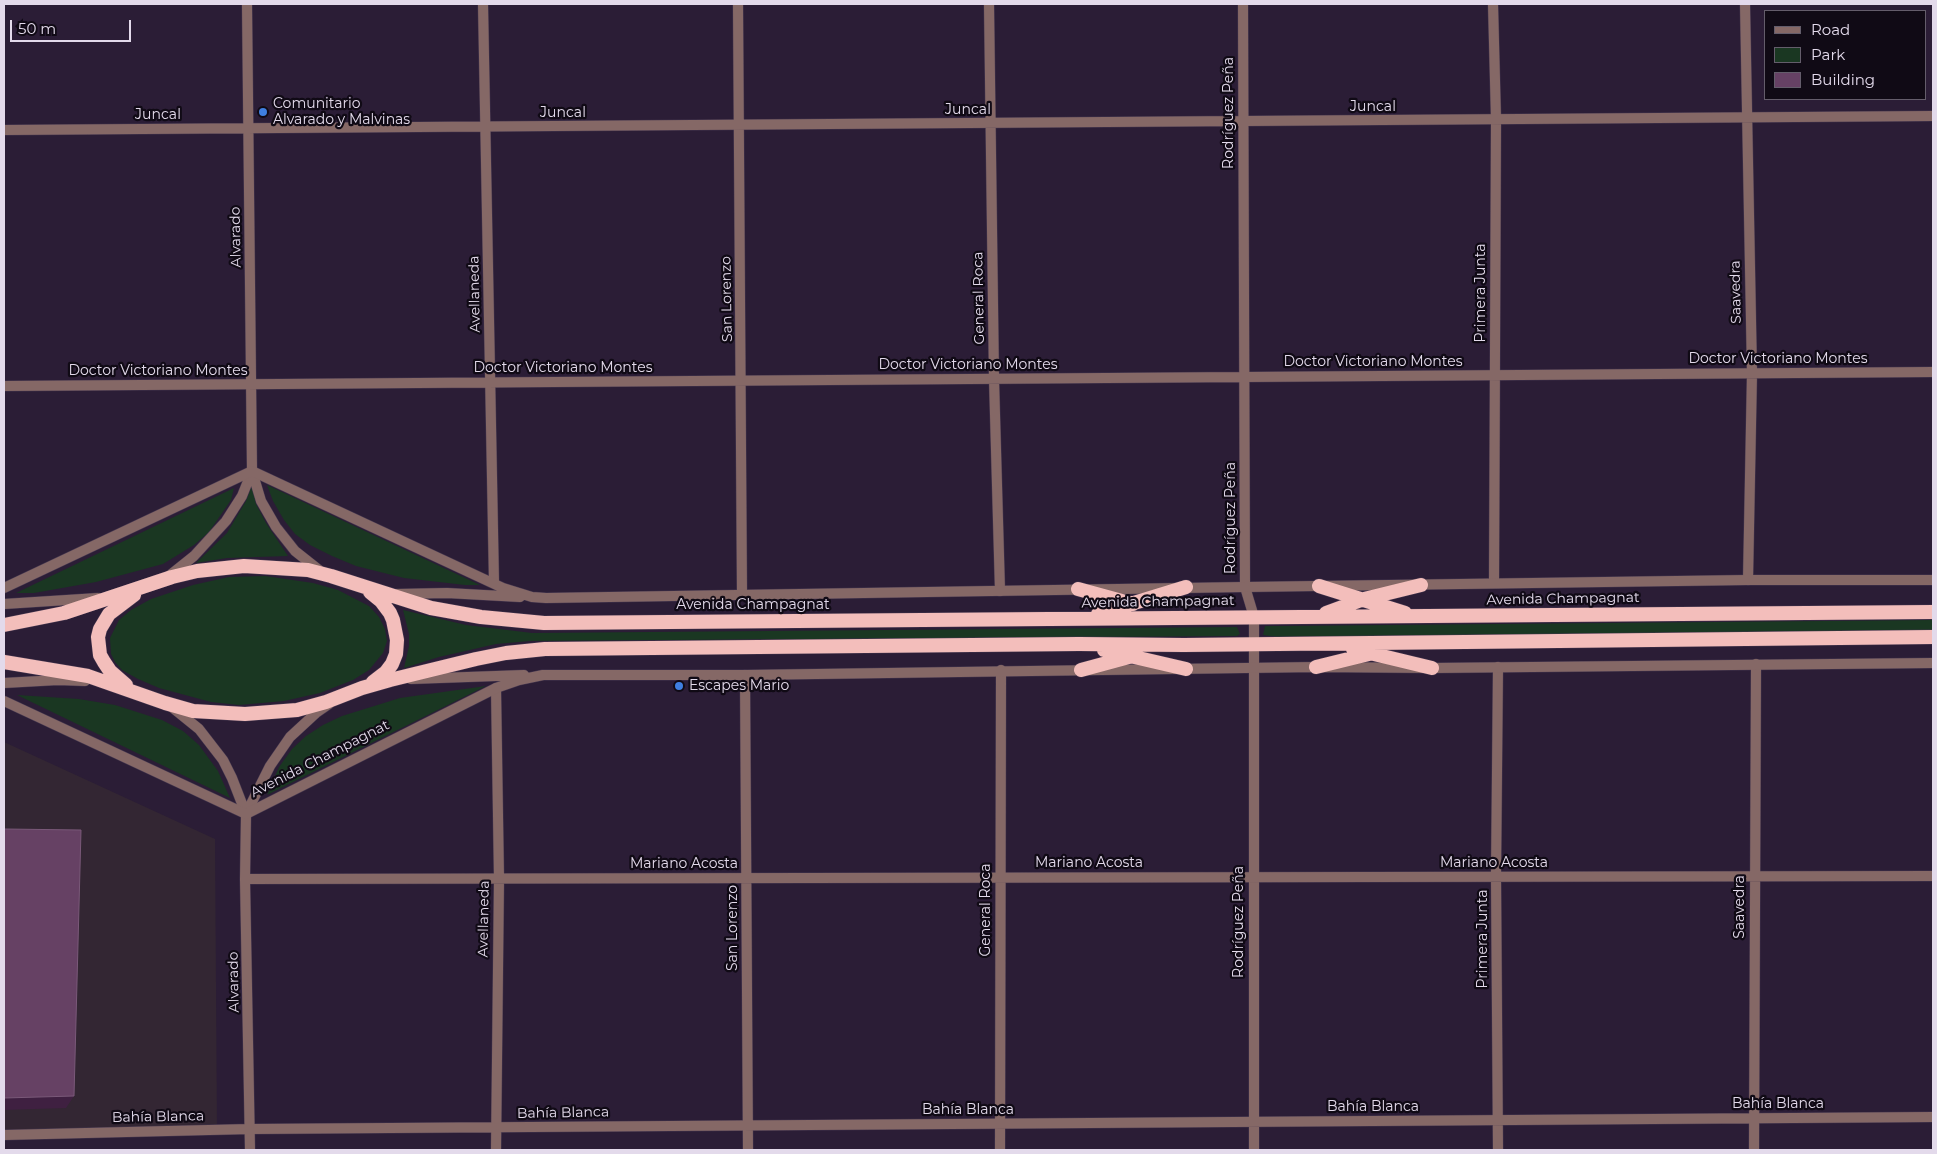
<!DOCTYPE html>
<html>
<head>
<meta charset="utf-8">
<style>
	body { margin:0 }
	#map { position:relative; width:1937px; height:1154px; overflow:hidden; background:#2b1d36; font-family:Montserrat,sans-serif }
	canvas { display:block }
	.frame { position:absolute; inset:0; border:5px solid #e3daeb; pointer-events:none }
	.legend { position:absolute; left:1764px; top:10px; width:162px; height:90px; box-sizing:border-box; background:#100a15; border:1px solid #645d6b; margin:0; padding:6px 9px; list-style:none; font-size:15px; color:#e3daeb }
	.legend li { display:flex; align-items:center; gap:10px; height:25px }
	.legend b { width:25px; border:1px solid #645d6b }
	.scale { position:absolute; left:10px; top:20px; width:121px; height:22px; box-sizing:border-box; border:2px solid #e3daeb; border-top:0; padding-left:6px; font-size:15px; line-height:18px; white-space:nowrap; color:#e3daeb; -webkit-text-stroke:4px #100a15; paint-order:stroke }
</style>
</head>
<body>
<div id="map">
<canvas width="1937" height="1154"></canvas>
<div class="frame"></div>
<ul class="legend">
<li><b style="height:6px;background:#856866"></b>Road</li>
<li><b style="height:14px;background:#1a3722"></b>Park</li>
<li><b style="height:14px;background:#664164"></b>Building</li>
</ul>
<div class="scale">50 m</div>
</div>
<script>
const c = document.querySelector('canvas').getContext('2d');
c.lineJoin = 'round';
function fillPath(path, color) {
  c.fillStyle = color;
  c.fill(path, 'evenodd');
}
function shape(rows) {
  const path = new Path2D();
  for (const r of rows) {
    path.moveTo(r[0], r[1]);
    for (let i = 2; i < r.length; i += 2) path.lineTo(r[i], r[i + 1]);
  }
  return path;
}
function strokePath(path, color, width, dash) {
  c.strokeStyle = color;
  c.lineWidth = width;
  c.lineCap = dash ? 'butt' : 'round';
  c.setLineDash(dash || []);
  c.stroke(path);
}
function write(font, color, halo, rows, align = 'center') {
  c.font = font + ' Montserrat,sans-serif';
  c.lineWidth = 4.5;
  c.setLineDash([]);
  c.textBaseline = 'middle';
  c.strokeStyle = halo;
  c.fillStyle = color;
  for (const [text, x, y, turn = 0] of rows) {
    c.save();
    c.translate(x, y);
    c.rotate((+turn || 0) * Math.PI / 180);
    c.textAlign = isNaN(turn) ? turn : align;
    if (halo) c.strokeText(text, 0, 0);
    c.fillText(text, 0, 0);
    c.restore();
  }
}
fillPath(shape([
	[4,742,215,839,217,1132,4,1130]
]), '#332633');
fillPath(shape([
	[252,485,256,504,266,523,288,556,227,558,196,563,227,533,246,501],
	[267,485,480,585,465,585,404,578,356,566,332,556,310,545,295,534,284,520,273,501],
	[234,488,231,500,209,532,194,545,163,564,96,582,34,593,16,593],
	[265,576,313,583,338,590,369,606,379,617,385,629,387,641,383,653,369,670,353,680,320,693,284,701,239,705,211,702,159,688,138,679,122,670,115,662,111,654,110,638,119,620,131,610,151,599,193,585,229,577],
	[403,610,466,625,532,633,1237,627,1240,634,1237,636,530,641,496,644,439,657,404,668,409,646,409,634],
	[1933,620,1933,630,1277,637,1263,635,1265,626,1278,626],
	[486,686,267,795,279,767,292,749,306,736,323,725,342,716,400,698],
	[17,695,79,699,115,705,162,720,183,731,199,745,218,771,230,798]
]), '#1a3722');
const minor = shape([
	[247,4,252,471,261,501,276,527,295,551,319,570],
	[483,4,494,583],
	[738,4,742,595],
	[989,4,994,379,1000,591],
	[1243,4,1245,587,1254,617,1254,1150],
	[1493,4,1496,119,1494,583],
	[1745,4,1752,373,1748,580],
	[4,130,1933,116],
	[4,386,1933,372],
	[169,576,194,556,226,521,242,496,252,471],
	[1498,667,1496,876,1498,1150],
	[745,675,748,1150],
	[496,688,499,879,496,1150],
	[173,708,199,729,223,760,232,778,246,814],
	[245,879,1933,876],
	[4,1135,250,1129,1933,1117],
	[250,1150,245,879,246,814,270,766,290,737,316,713,329,704],
	[1000,1150,1001,670],
	[1754,1150,1756,664]
]);
const tertiary = shape([
	[4,588,252,471,503,588,532,597,546,598,1245,587,1748,580,1933,580],
	[397,594,447,593,520,597],
	[4,604,98,598],
	[411,679,524,675],
	[4,683,58,680,85,681],
	[4,701,246,814,496,688,519,680,543,675,745,675,1316,667,1432,668,1933,663]
]);
const trunk = shape([
	[1319,586,1405,613],
	[1078,589,1133,604],
	[370,592,381,601,390,613,393,620,397,640,396,654,392,664,386,672,373,682],
	[1326,613,1364,599,1421,585],
	[1098,614,1186,587],
	[4,625,64,613,172,577,197,571,244,566,308,570,331,576,431,608,481,617,544,623,1933,612],
	[1353,649,1432,668],
	[1104,650,1186,669],
	[4,662,88,676,165,703,193,711,245,714,297,710,326,702,362,688,390,680,476,659,506,653,545,649,1079,644,1184,645,1933,637],
	[1316,667,1369,654],
	[1081,670,1129,657],
	[126,685,110,671,104,662,100,655,98,637,100,629,109,614,134,595]
]);
strokePath(minor, '#45374f', 11);
strokePath(tertiary, '#45374f', 11);
strokePath(trunk, '#45374f', 15);
strokePath(minor, '#856866', 10);
strokePath(tertiary, '#856866', 10);
strokePath(trunk, '#f3bebb', 14);
fillPath(shape([
	[74,1096,66,1108,4,1110,4,1098]
]), '#3f2041');
const building = shape([
	[4,829,81,830,74,1096,4,1098,4,829]
]);
fillPath(building, '#664164');
strokePath(building, '#7a5979', 1);
for (const [x, y, r, color] of [
	[263,112,5,"#3f7fe0"],
	[679,686,5,"#3f7fe0"]
]) {
  const dot = new Path2D();
  dot.arc(x, y, r, 0, 2 * Math.PI);
  c.fillStyle = color;
  c.fill(dot);
  strokePath(dot, '#100a15', 2);
}
write('14px', '#e3daeb', '#100a15', [
	["Comunitario",273,104],
	["Alvarado y Malvinas",273,120],
	["Escapes Mario",689,686]
], 'left');
write('14px', '#e3daeb', '#100a15', [
	["Juncal",1373,107],
	["Juncal",968,110],
	["Juncal",563,113],
	["Rodríguez Peña",1229,113,-90],
	["Juncal",158,115],
	["Alvarado",236,237,-91],
	["Saavedra",1736,292,-91],
	["Primera Junta",1481,293,-90],
	["Avellaneda",475,294,-91],
	["General Roca",979,298,-91],
	["San Lorenzo",727,299,-91],
	["Doctor Victoriano Montes",1778,359],
	["Doctor Victoriano Montes",1373,362],
	["Doctor Victoriano Montes",968,365],
	["Doctor Victoriano Montes",563,368],
	["Doctor Victoriano Montes",158,371],
	["Rodríguez Peña",1231,518,-90],
	["Avenida Champagnat",1563,599,-1],
	["Avenida Champagnat",1158,602,-1],
	["Avenida Champagnat",753,605],
	["Avenida Champagnat",320,759,-27],
	["Mariano Acosta",1089,863],
	["Mariano Acosta",1494,863],
	["Mariano Acosta",684,864],
	["Saavedra",1740,907,-90],
	["General Roca",986,910,-90],
	["Avellaneda",484,919,-89],
	["Rodríguez Peña",1239,922,-90],
	["San Lorenzo",733,928,-90],
	["Primera Junta",1483,939,-90],
	["Alvarado",234,982,-91],
	["Bahía Blanca",1778,1104],
	["Bahía Blanca",1373,1107],
	["Bahía Blanca",968,1110],
	["Bahía Blanca",563,1113,-1],
	["Bahía Blanca",158,1117,-1]
]);
</script>
</body>
</html>
